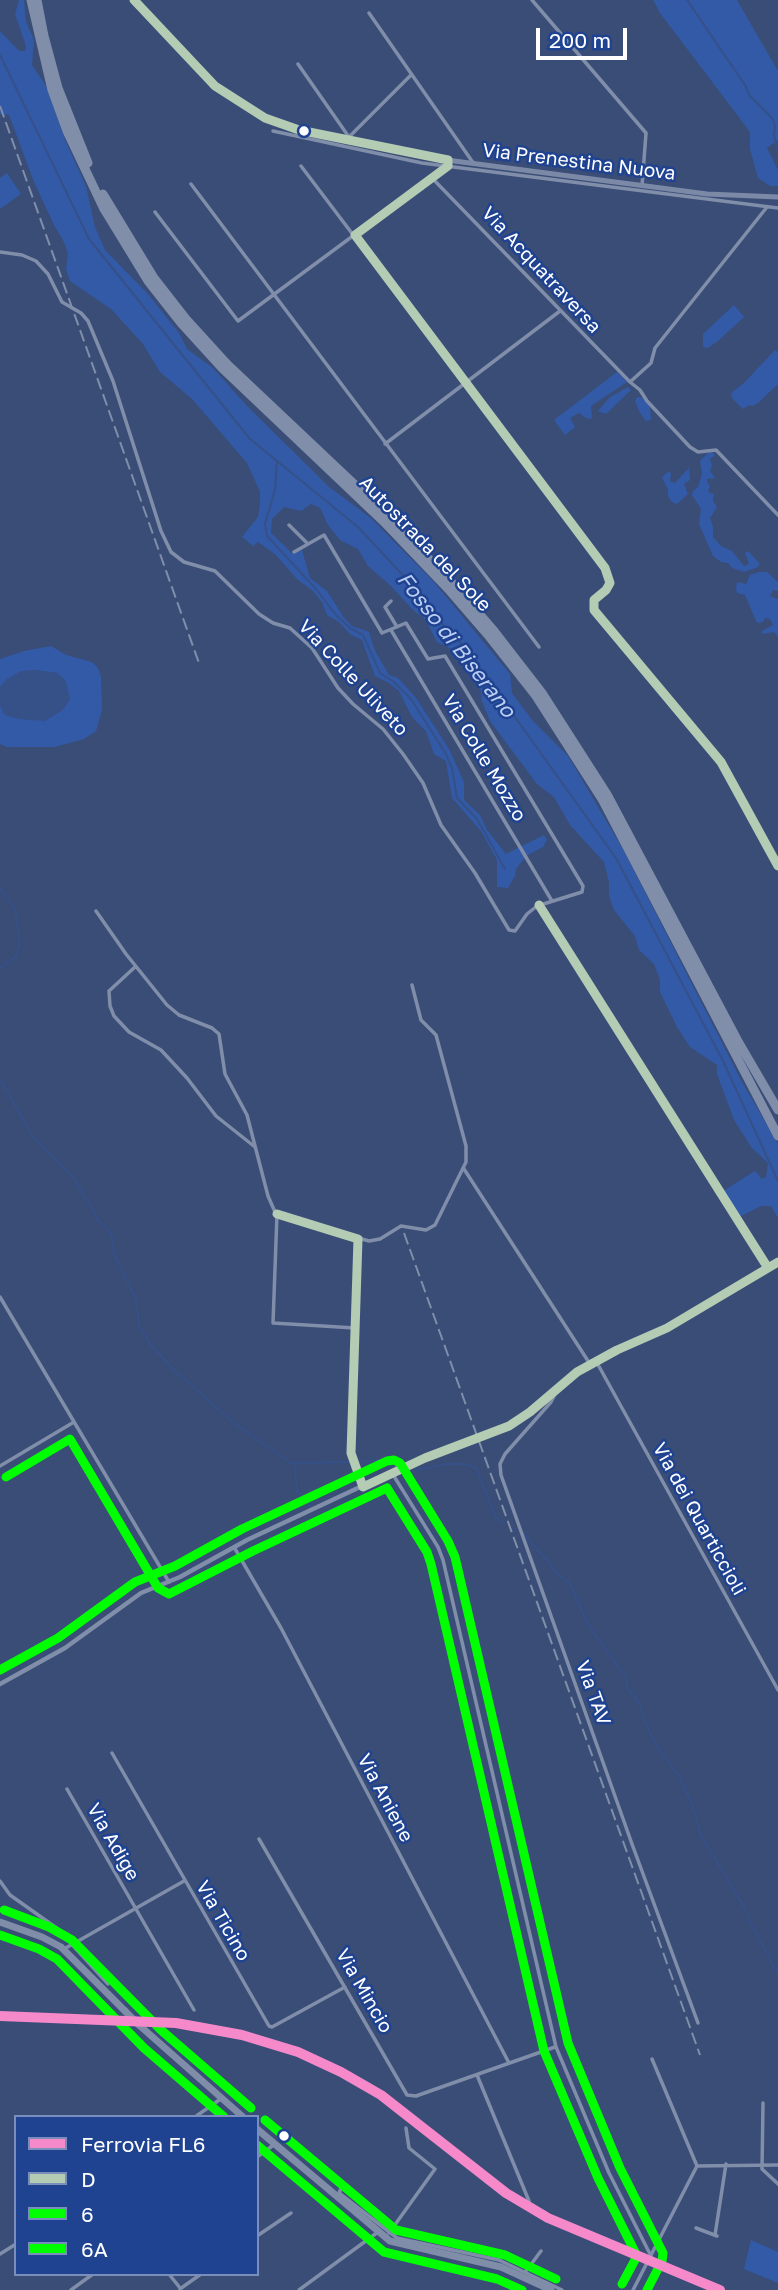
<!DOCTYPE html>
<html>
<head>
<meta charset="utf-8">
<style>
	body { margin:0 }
	#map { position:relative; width:778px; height:2290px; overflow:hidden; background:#394d77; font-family:"Golos Text",sans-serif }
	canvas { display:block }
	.legend { position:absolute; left:14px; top:2115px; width:245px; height:161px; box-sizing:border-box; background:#1f4391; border:2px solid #798ebd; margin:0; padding:9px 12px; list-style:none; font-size:21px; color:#fff }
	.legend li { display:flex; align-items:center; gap:14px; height:35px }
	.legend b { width:35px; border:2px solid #798ebd }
	.scale { position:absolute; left:536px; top:28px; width:91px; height:32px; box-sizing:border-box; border:4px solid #fff; border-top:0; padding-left:9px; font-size:21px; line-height:24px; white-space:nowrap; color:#fff; -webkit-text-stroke:5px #1f4391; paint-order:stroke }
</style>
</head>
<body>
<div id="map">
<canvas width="778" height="2290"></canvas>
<ul class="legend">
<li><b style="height:9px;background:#f589c9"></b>Ferrovia FL6</li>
<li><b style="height:9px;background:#b4cbb4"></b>D</li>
<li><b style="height:9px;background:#0f0"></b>6</li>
<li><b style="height:9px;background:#0f0"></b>6A</li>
</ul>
<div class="scale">200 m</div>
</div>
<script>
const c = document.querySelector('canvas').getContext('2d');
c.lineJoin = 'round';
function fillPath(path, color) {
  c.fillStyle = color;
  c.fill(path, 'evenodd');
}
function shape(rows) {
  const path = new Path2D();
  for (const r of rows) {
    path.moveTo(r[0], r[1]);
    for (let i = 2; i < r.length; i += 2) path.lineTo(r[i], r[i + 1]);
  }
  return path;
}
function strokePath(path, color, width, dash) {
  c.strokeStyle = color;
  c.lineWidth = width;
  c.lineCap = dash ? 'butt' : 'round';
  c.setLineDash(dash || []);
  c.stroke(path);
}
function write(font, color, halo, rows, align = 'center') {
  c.font = font + ' "Golos Text",sans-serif';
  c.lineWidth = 5;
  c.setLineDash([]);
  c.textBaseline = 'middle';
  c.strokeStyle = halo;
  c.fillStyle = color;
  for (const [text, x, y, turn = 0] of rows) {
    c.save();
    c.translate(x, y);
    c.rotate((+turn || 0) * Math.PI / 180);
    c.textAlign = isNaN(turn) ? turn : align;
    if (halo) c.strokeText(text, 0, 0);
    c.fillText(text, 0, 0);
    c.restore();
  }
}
fillPath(shape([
	[19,0,24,0,26,22,34,40,32,65,46,86,66,142,86,186,95,227,105,250,148,294,179,333,187,349,213,368,247,406,311,469,328,486,372,519,434,582,510,674,512,693,533,721,568,756,624,851,742,1082,778,1144,778,1218,771,1206,761,1206,739,1217,723,1191,755,1171,762,1179,766,1177,768,1163,752,1148,734,1120,717,1074,717,1065,690,1047,677,1027,660,992,660,980,654,964,639,950,635,936,614,910,609,896,609,882,604,862,570,825,554,797,537,784,490,721,482,701,479,681,458,652,437,642,425,619,413,610,391,586,368,566,358,549,340,540,328,525,320,508,311,504,301,511,284,507,272,519,271,533,293,554,302,550,310,578,327,591,344,618,352,626,369,632,375,651,389,675,398,678,416,698,449,749,464,782,464,800,480,815,487,830,506,854,544,835,547,840,543,847,526,856,516,869,515,876,508,888,497,887,497,860,481,831,452,798,446,761,434,754,426,731,412,717,399,691,389,683,375,676,362,640,350,634,339,622,327,615,322,602,313,591,297,579,275,554,258,542,253,546,242,537,258,517,260,505,260,492,247,463,192,399,160,372,143,344,111,309,70,281,66,269,68,253,63,240,54,225,34,182,9,115,0,114,0,31,19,51,25,51,26,46,15,14],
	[653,0,737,0,778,71,778,140,767,148,778,170,778,186,770,186,758,178,750,149,750,132,660,13],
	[7,173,21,194,0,209,0,178],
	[734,305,744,317,718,341,708,348,703,347,703,334],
	[775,350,778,352,778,384,758,403,752,406,749,405,743,409,732,398,731,393,744,383],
	[617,372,627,382,591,406,592,419,586,418,579,413,570,418,575,427,565,435,554,420],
	[628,387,631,390,606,414,598,411,610,397],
	[637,397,643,398,650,407,651,420,646,421,640,413,635,401],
	[712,452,715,455,710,459,712,466,710,471,715,478,707,479,707,482,710,486,708,492,714,494,713,501,717,507,710,518,713,527,713,537,721,546,732,551,744,566,749,564,745,553,748,551,760,564,758,567,744,572,732,568,728,563,721,562,713,556,699,524,701,509,692,495,693,491,698,487,702,474,700,461,708,453],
	[689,468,690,480,684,484,688,494,677,504,672,502,668,496,668,490,662,477,669,471,671,474,670,481,675,483],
	[759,572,767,572,778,582,778,591,773,590,770,596,778,599,778,637,774,632,762,634,762,631,773,625,770,619,765,618,763,622,757,623,745,595,737,593,736,589,737,582,746,584,750,575],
	[51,646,66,655,92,662,98,668,101,677,102,710,96,731,84,739,55,747,7,747,0,744,0,705,5,715,66,682,57,673,34,670,7,679,0,687,0,659,24,651],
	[751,2240,778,2252,778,2283,744,2269]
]), '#335aa7');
fillPath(shape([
	[34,670,57,673,66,681,70,699,63,710,45,721,18,719,5,715,0,705,0,687,7,679,21,671]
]), '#365088');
strokePath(shape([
	[687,0,745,85,750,96,772,118,775,126,774,135,777,149],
	[0,55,89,239,250,439,358,527,426,600,441,623,455,636,497,692,616,858,723,1061,778,1181],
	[277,461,275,490,265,524,267,536,316,589,336,615,350,628,363,635,380,673,394,682,411,699,446,754,452,768,457,798,477,819,505,869],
	[0,888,15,909,20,944,15,958,0,968],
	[0,1079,31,1134,73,1177,93,1210,97,1220,108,1229,112,1237,114,1254,136,1299,139,1325,150,1344,175,1371,234,1423,295,1466,297,1491,308,1500,310,1507],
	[355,1462,391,1459],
	[293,1463,352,1462],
	[417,1470,446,1464,465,1464,476,1468,496,1517,504,1524],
	[515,1529,516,1530],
	[523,1533,561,1577,569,1582,588,1624,626,1678,627,1688,638,1701,650,1734,661,1752,680,1777,694,1810,701,1836,744,1907,749,1920,778,1974]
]), '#365088', 2);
strokePath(shape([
	[532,0,646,133,642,186],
	[369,13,474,164],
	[298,64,351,140],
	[273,131,422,163,778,208],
	[349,137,411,75],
	[301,166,605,568,610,583,606,590,594,600,594,610,721,762,778,866],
	[432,178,630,382],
	[191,184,539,647],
	[767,207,655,348,651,363,630,382,640,390,647,401,690,447,698,452,716,450,778,515],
	[155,212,238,321,446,167],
	[0,252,22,255,36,261,48,274,62,302,81,313,88,321,113,381,161,531,171,552,184,562,215,571,259,614,273,623,290,628,312,648,338,688,353,704,383,729,403,754,423,783,441,825,475,873,509,930,515,931,527,914,537,906,582,892,583,886,445,656,428,659,406,623,382,633,324,535,294,552],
	[385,444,560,311],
	[289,525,308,544],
	[391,601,385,607,397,627],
	[391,630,552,901],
	[539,905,768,1268],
	[96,911,126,954,167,1005,179,1015,212,1028,219,1034,225,1074,247,1115,268,1196,275,1212,283,1217,369,1241,380,1239,401,1226,426,1230,435,1225,466,1162,466,1146,436,1035,421,1020,412,985],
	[135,967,109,991,110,1006,114,1016,129,1032,161,1050,187,1078,216,1116,255,1147],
	[464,1169,590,1364],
	[277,1214,273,1323,355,1328],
	[358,1239,351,1453,363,1487],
	[0,1297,169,1582],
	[596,1361,778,1690],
	[558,1388,551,1402,505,1454,500,1464,501,1475,632,1844,698,2023],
	[0,1466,74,1422],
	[392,1473,438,1547,443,1560,556,2047,609,2173,651,2256],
	[234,1547,281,1628,509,2063],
	[112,1753,269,2026,272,2027,345,1987],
	[67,1789,194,2010],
	[259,1839,407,2095,416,2096,555,2047],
	[0,1881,10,1895,58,1929,108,1984],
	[64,1949,184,1881],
	[652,2059,697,2166],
	[477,2075,529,2201],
	[763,2103,762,2169,778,2184],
	[195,2117,222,2098],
	[257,2157,275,2144],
	[330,2174,342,2186,339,2193],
	[339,2193,397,2238,499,2260,562,2290],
	[696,2228,717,2236],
	[389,2233,435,2169,409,2148,406,2128],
	[715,2235,726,2164],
	[257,2236,291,2213],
	[0,2254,16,2244],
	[526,2271,541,2251],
	[169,2274,180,2288],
	[180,2289,201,2274],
	[71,2290,93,2274],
	[299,2290,378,2232],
	[633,2290,697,2166,778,2165]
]), '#808eaa', 3.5);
strokePath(shape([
	[489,1435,523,1418,564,1381,590,1364,667,1328,778,1262],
	[0,1684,65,1648,141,1593,180,1577,247,1540,392,1472,464,1444]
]), '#808eaa', 4.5);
strokePath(shape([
	[134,0,217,88,252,110,284,126,439,159,707,194,778,197]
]), '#7c89a6', 5);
strokePath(shape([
	[0,1922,42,1937,61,1947,125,2011],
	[139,2025,243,2117],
	[257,2129,390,2241,501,2267,551,2290]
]), '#808da9', 7);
strokePath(shape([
	[31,0,52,90,67,131,104,209,148,281,181,323,222,368,384,522,450,591,488,635,536,696,602,799,778,1136],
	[37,0,44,36,58,88,88,163],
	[103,194,154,278,186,319,227,364,389,517,456,587,494,631,542,693,608,796,739,1043,778,1110]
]), '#808ea9', 9);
strokePath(shape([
	[0,106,199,663],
	[404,1233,700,2055],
	[0,2018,188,2026,249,2038,297,2053,340,2073,380,2097,469,2167,526,2208,570,2231,715,2290]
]), '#808ea9', 2, [12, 5]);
strokePath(shape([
	[464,1444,489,1435]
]), '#808eaa', 4.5);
strokePath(shape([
	[125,2011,139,2025]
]), '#808da9', 7);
strokePath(shape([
	[134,0,215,86,265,118,299,130,448,160,448,166,355,235,605,568,610,583,606,590,594,600,594,610,721,762,778,866],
	[539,905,768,1268],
	[277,1214,358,1239,351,1453,363,1487,425,1458,509,1426,530,1412,577,1372,617,1350,667,1328,778,1262]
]), '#b4cbb4', 9);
strokePath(shape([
	[6,1477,70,1439,158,1588,169,1594,253,1551,387,1488,427,1552,431,1564,544,2051,598,2178,637,2256,622,2284],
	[0,1935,39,1949,57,1959,144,2048,224,2117],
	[257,2145,384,2252,497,2279,522,2290]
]), '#0f0', 9);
strokePath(shape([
	[0,1670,58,1638,135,1582,175,1566,242,1529,387,1461,394,1460,400,1463,448,1541,455,1557,568,2043,620,2168,663,2253,662,2261,647,2290],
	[4,1910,49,1927,72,1940,161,2030,251,2108],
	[265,2120,396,2230,505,2255,556,2279]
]), '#0f0', 9);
strokePath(shape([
	[0,2016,176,2023,242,2035,298,2052,341,2072,381,2095,506,2193,548,2218,720,2290]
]), '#f589c9', 10);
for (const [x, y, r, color] of [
	[304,131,6,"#fff"],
	[284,2136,6,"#fff"]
]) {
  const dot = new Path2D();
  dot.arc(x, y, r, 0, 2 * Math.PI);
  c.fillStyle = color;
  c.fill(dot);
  strokePath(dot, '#1f4391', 2.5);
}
write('19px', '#fff', '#1f4391', [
	["Via Prenestina Nuova",579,162,7],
	["Via Acquatraversa",541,270,47],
	["Autostrada del Sole",425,544,46],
	["Via Colle Uliveto",353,678,47],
	["Via Colle Mozzo",484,758,59],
	["Via dei Quarticcioli",699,1519,61],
	["Via TAV",593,1693,70],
	["Via Aniene",385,1798,62],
	["Via Adige",113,1842,60],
	["Via Ticino",223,1921,60],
	["Via Mincio",364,1991,60]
]);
write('italic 21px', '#bccef4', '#1f4391', [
	["Fosso di Biserano",456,645,52]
]);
</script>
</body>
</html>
